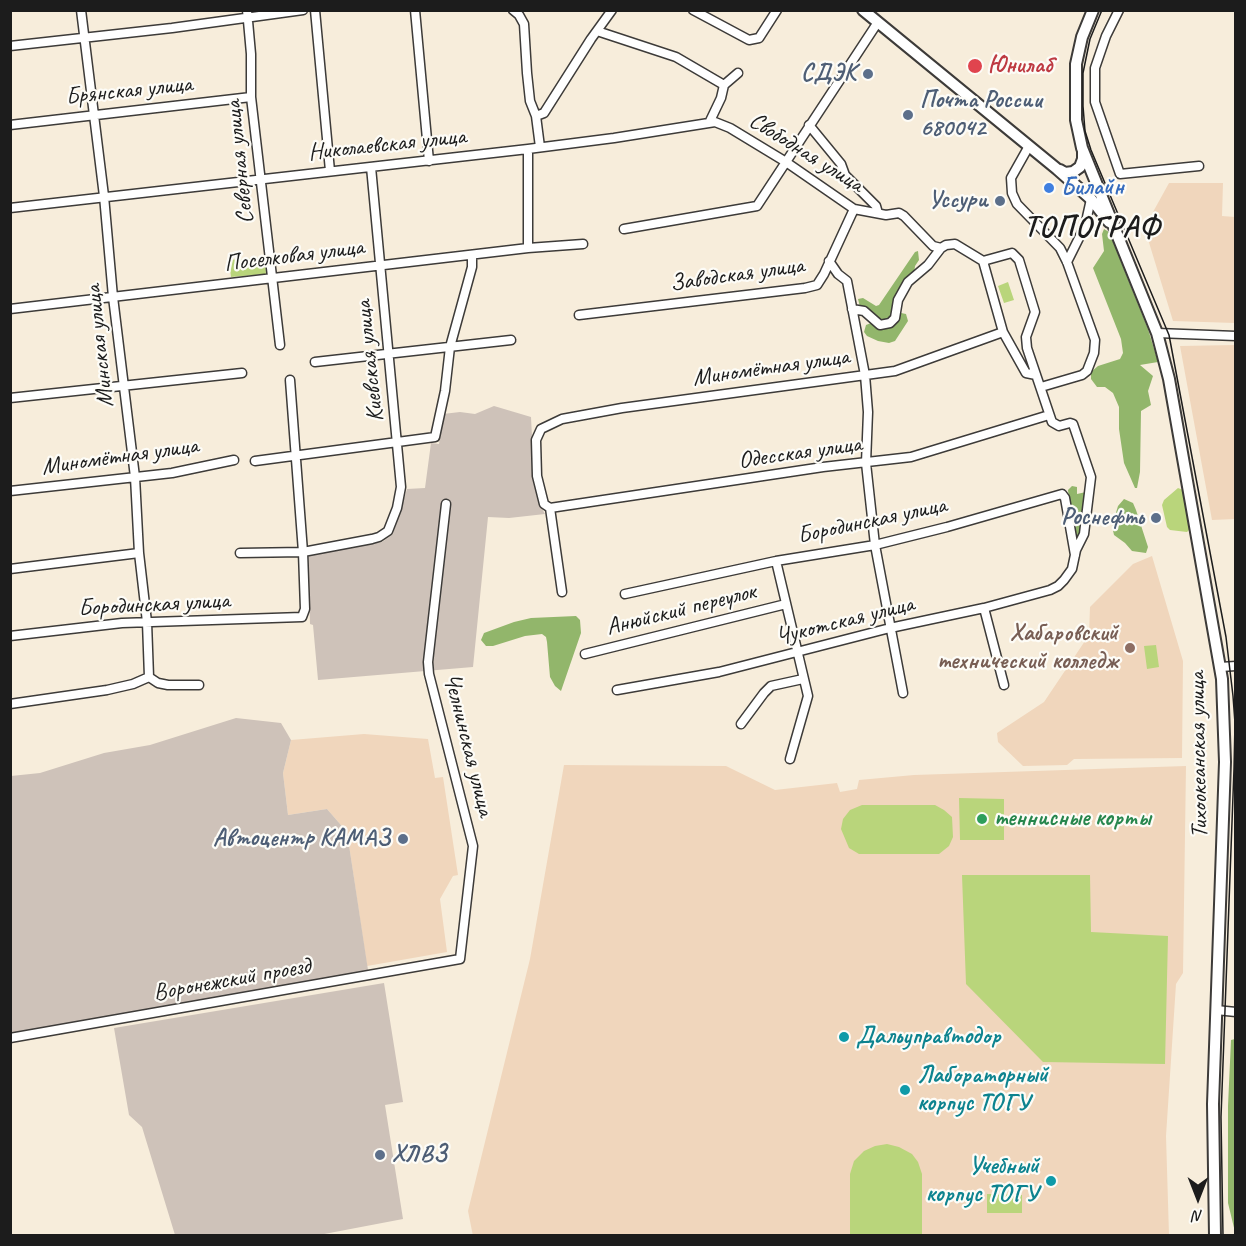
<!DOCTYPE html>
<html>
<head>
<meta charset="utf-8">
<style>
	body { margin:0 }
	#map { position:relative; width:1246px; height:1246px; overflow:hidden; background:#f7eddb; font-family:Caveat,sans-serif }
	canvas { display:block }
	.frame { position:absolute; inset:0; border:12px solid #1c1c1c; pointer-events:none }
	.north { position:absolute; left:1168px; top:1168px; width:60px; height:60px; -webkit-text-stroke:4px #fdfcf7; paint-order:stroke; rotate:180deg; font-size:16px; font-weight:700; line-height:24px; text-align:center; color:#1c1c1c }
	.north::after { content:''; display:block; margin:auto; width:21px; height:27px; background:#1c1c1c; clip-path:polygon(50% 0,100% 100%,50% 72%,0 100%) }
</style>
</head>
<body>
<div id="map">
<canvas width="1246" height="1246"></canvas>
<div class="frame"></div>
<div class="north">N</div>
</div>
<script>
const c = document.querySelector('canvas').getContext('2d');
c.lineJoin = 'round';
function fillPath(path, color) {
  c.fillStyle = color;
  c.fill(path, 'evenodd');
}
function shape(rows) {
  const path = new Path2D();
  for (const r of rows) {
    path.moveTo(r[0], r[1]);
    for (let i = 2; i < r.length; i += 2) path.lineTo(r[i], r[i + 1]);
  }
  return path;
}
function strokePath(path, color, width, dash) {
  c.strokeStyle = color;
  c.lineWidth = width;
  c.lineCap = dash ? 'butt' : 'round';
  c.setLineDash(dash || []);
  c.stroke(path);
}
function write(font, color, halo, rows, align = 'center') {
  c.font = font + ' Caveat,sans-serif';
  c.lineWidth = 4.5;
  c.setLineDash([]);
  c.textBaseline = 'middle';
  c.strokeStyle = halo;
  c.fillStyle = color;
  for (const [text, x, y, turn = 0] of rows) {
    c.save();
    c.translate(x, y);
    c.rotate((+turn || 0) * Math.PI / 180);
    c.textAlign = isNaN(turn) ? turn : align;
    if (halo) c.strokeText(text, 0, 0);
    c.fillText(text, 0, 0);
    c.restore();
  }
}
fillPath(shape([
	[1169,183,1223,183,1222,216,1235,217,1235,323,1173,321,1147,236,1153,212],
	[1235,345,1235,519,1212,520,1180,346],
	[1152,556,1183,661,1182,758,1074,759,1067,765,1023,766,998,742,997,733,1044,702,1089,635,1090,607,1133,564],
	[364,734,428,739,435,778,443,777,458,875,453,876,440,899,447,952,367,966,347,832,327,809,288,815,283,773,291,740],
	[564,765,726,766,775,790,837,783,840,792,857,789,859,780,914,775,1186,766,1183,973,1176,984,1166,1136,1169,1235,473,1236,468,1211,530,959]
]), '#f0d6bc');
fillPath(shape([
	[494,406,531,417,534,476,541,507,545,514,509,518,488,517,473,667,318,680,313,625,310,624,308,555,382,542,393,534,407,489,425,488,431,443,439,444,443,414,460,412,475,414],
	[236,718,281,723,291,740,283,773,288,815,327,809,347,832,368,970,11,1034,11,776,40,773,104,753,150,745],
	[384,983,403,1102,385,1105,403,1219,319,1235,175,1235,142,1127,129,1115,114,1028]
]), '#cec2b9');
fillPath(shape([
	[265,257,266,274,231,277,229,260],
	[1008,282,1014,300,1004,303,998,286],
	[1178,488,1183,490,1191,528,1187,532,1170,530,1167,527,1162,505,1164,500],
	[1156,645,1159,667,1147,669,1144,646],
	[959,798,1004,799,1004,840,960,840],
	[862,805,935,805,944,810,952,817,953,837,949,846,939,854,859,854,849,848,841,829,843,819,850,810],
	[962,875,1090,875,1091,932,1168,936,1165,1064,1043,1062,966,984],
	[887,1144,899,1147,912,1154,918,1162,922,1174,922,1235,850,1235,850,1174,854,1161,864,1151,875,1146],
	[987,1194,1022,1195,1022,1213,987,1213]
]), '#b9d57b');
fillPath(shape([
	[1104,229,1109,232,1148,329,1158,362,1140,365,1153,376,1148,391,1151,405,1141,411,1140,472,1137,488,1135,488,1124,463,1119,429,1119,407,1113,393,1105,387,1097,387,1091,379,1091,372,1098,366,1120,359,1123,353,1121,339,1093,268,1104,251,1102,234],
	[918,251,919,260,915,266,914,275,890,319,880,322,860,307,858,299,863,298,876,306,879,305,915,252],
	[901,313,906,314,908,321,895,341,889,343,878,341,867,336,864,332,866,325,871,323,880,327],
	[1072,486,1077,487,1077,494,1086,492,1081,537,1076,541,1069,499,1068,490],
	[1124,499,1133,503,1136,510,1148,547,1146,553,1132,551,1125,543,1114,535,1112,526,1118,506],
	[576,616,580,620,581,633,561,691,555,686,550,677,547,642,546,637,542,634,525,636,493,646,486,646,481,640,484,633,514,622,531,618],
	[1235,1039,1236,1039,1235,1232,1228,1203,1228,1106,1231,1040]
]), '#92b66b');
const minor = shape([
	[81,10,104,196,113,297,135,477,139,553,147,622,149,677],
	[247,10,251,54,251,97,280,345],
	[315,10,330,171],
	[415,10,429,161],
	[513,10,519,15,524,24,527,73,530,101,536,116,540,147],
	[693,10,749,40,759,38,777,10],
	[1119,10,1106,36,1095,68,1095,102,1120,174,1199,166],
	[597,31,676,57,724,85],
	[10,46,172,28,303,10],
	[536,116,544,113,591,39,612,10],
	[710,121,721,98,724,85,738,73],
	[10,125,251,97],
	[809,125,841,164,845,175,876,206,878,213],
	[1029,146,1011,178,1012,193,1017,204,1060,248,1067,262,1095,340,1094,353,1087,371,1082,375,1041,387],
	[10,208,528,149,614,138,715,122,730,128,786,162,854,209,886,215,899,213,904,216,933,246,941,248,946,245,955,244,983,261,1003,332,1026,373,1036,375],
	[624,229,757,206,878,22],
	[528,248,528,149],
	[829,261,838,274,847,281,865,375,868,412,866,463,875,545,903,693],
	[1067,262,1085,226,1091,199],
	[10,309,528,248,583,244],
	[852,309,864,311,880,325,890,323,895,318,898,300,908,282,928,265,941,248],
	[579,315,805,288,817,285,824,274,854,209],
	[1157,333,1236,336],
	[315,362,511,340],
	[10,398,242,373],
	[255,461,435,437,445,391,450,347,472,267,472,255],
	[10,491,172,473,234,460],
	[550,508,823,467,911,457,1049,415],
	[240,553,303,552,372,539,379,537,388,531,397,508,401,487,371,167],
	[776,561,808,696,790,759],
	[10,569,139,553],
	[562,592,550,508,544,504,537,476,536,440,541,429,562,419,622,408,895,371,1003,332],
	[625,594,776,561,875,545,947,527,1062,494,1065,498,1075,555],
	[984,608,1004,685],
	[10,636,122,623,302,617,305,609,303,552,290,380],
	[585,654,786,604],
	[1220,667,1236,666],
	[617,690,719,672,890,628,984,608,1050,590,1058,586,1064,580,1072,569,1076,550,1084,534,1091,477,1073,424,1070,423,1059,426,1052,422,1027,348,1026,337,1035,312,1019,260,1012,253,983,261],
	[10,704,107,690,133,684,149,677,158,683,168,685,199,685],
	[741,724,764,693,771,686,803,679],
	[1216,1010,1236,1012],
	[10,1038,460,959,473,846,429,674,428,662,446,504]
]);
const major = shape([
	[863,10,1057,169,1091,199,1109,222],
	[1093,10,1082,37,1076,64,1076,120,1082,148,1157,333,1169,379,1222,679,1225,762,1213,1104,1215,1236],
	[1060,170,1065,173,1073,172,1080,167,1083,159,1083,152]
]);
strokePath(minor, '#3d3b39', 11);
strokePath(major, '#3d3b39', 14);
strokePath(minor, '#fff', 8);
strokePath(major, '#fff', 10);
strokePath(shape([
	[1102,10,1090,39,1083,73,1083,106,1085,131,1091,150,1169,335,1226,637,1233,696,1235,723,1234,769,1221,1117,1223,1236]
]), '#1c1c1c', 1.5);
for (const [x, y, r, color] of [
	[975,66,8,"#e0444e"],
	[868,74,6,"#5c6f8a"],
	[908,115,6,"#5c6f8a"],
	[1049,188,6,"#3f7fe0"],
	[1000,201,6,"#5c6f8a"],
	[1156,518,6,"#5c6f8a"],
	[1130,648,6,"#8d6e63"],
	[982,819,6,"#2e9e5b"],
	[403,839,6,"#5c6f8a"],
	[844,1037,6,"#0f9aa8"],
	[905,1090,6,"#0f9aa8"],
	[380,1155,6,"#5c6f8a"],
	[1051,1181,6,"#0f9aa8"]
]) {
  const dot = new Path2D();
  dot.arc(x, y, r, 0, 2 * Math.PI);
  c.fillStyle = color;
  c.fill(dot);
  strokePath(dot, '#fdfcf7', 2);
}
write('bold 24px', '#be3a42', '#fdfcf7', [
	["Юнилаб",988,66]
], 'left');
write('bold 24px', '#4e5e75', '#fdfcf7', [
	["СДЭК",856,74],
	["Почта России",920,101,"left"],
	["680042",920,129,"left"],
	["Уссури",988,201],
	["Роснефть",1144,518],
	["Автоцентр КАМАЗ",391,839],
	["ХЛВЗ",392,1155,"left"]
], 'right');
write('24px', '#1c1c1c', '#fdfcf7', [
	["Брянская улица",129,91,-6],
	["Николаевская улица",387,145,-6],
	["Свободная улица",806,153,32],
	["Северная улица",240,162,-96],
	["Поселковая улица",294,256,-7],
	["Заводская улица",737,275,-8],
	["Минская улица",100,346,-96],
	["Киевская улица",370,361,-96],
	["Миномётная улица",771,368,-8],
	["Одесская улица",800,453,-8],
	["Миномётная улица",120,457,-8],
	["Бородинская улица",872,521,-12],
	["Бородинская улица",154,605,-3],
	["Анюйский переулок",681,610,-14],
	["Чукотская улица",845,621,-14],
	["Челнинская улица",468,745,76],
	["Тихоокеанская улица",1199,755,-91],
	["Воронежский проезд",232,980,-10]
]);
write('bold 24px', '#366cbe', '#fdfcf7', [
	["Билайн",1061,188]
], 'left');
write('bold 24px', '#785e54', '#fdfcf7', [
	["Хабаровский",1118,634],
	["технический колледж",1118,662]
], 'right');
write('bold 24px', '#27864d', '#fdfcf7', [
	["теннисные корты",994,819]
], 'left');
write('bold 24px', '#0d838f', '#fdfcf7', [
	["Дальуправтодор",856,1037],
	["Лабораторный",917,1076],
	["корпус ТОГУ",917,1104],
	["Учебный",1039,1167,"right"],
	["корпус ТОГУ",1039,1195,"right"]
], 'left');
c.letterSpacing = '1.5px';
write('bold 30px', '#1c1c1c', '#fdfcf7', [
	["ТОПОГРАФ",1092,228]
]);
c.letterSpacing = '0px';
</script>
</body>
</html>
